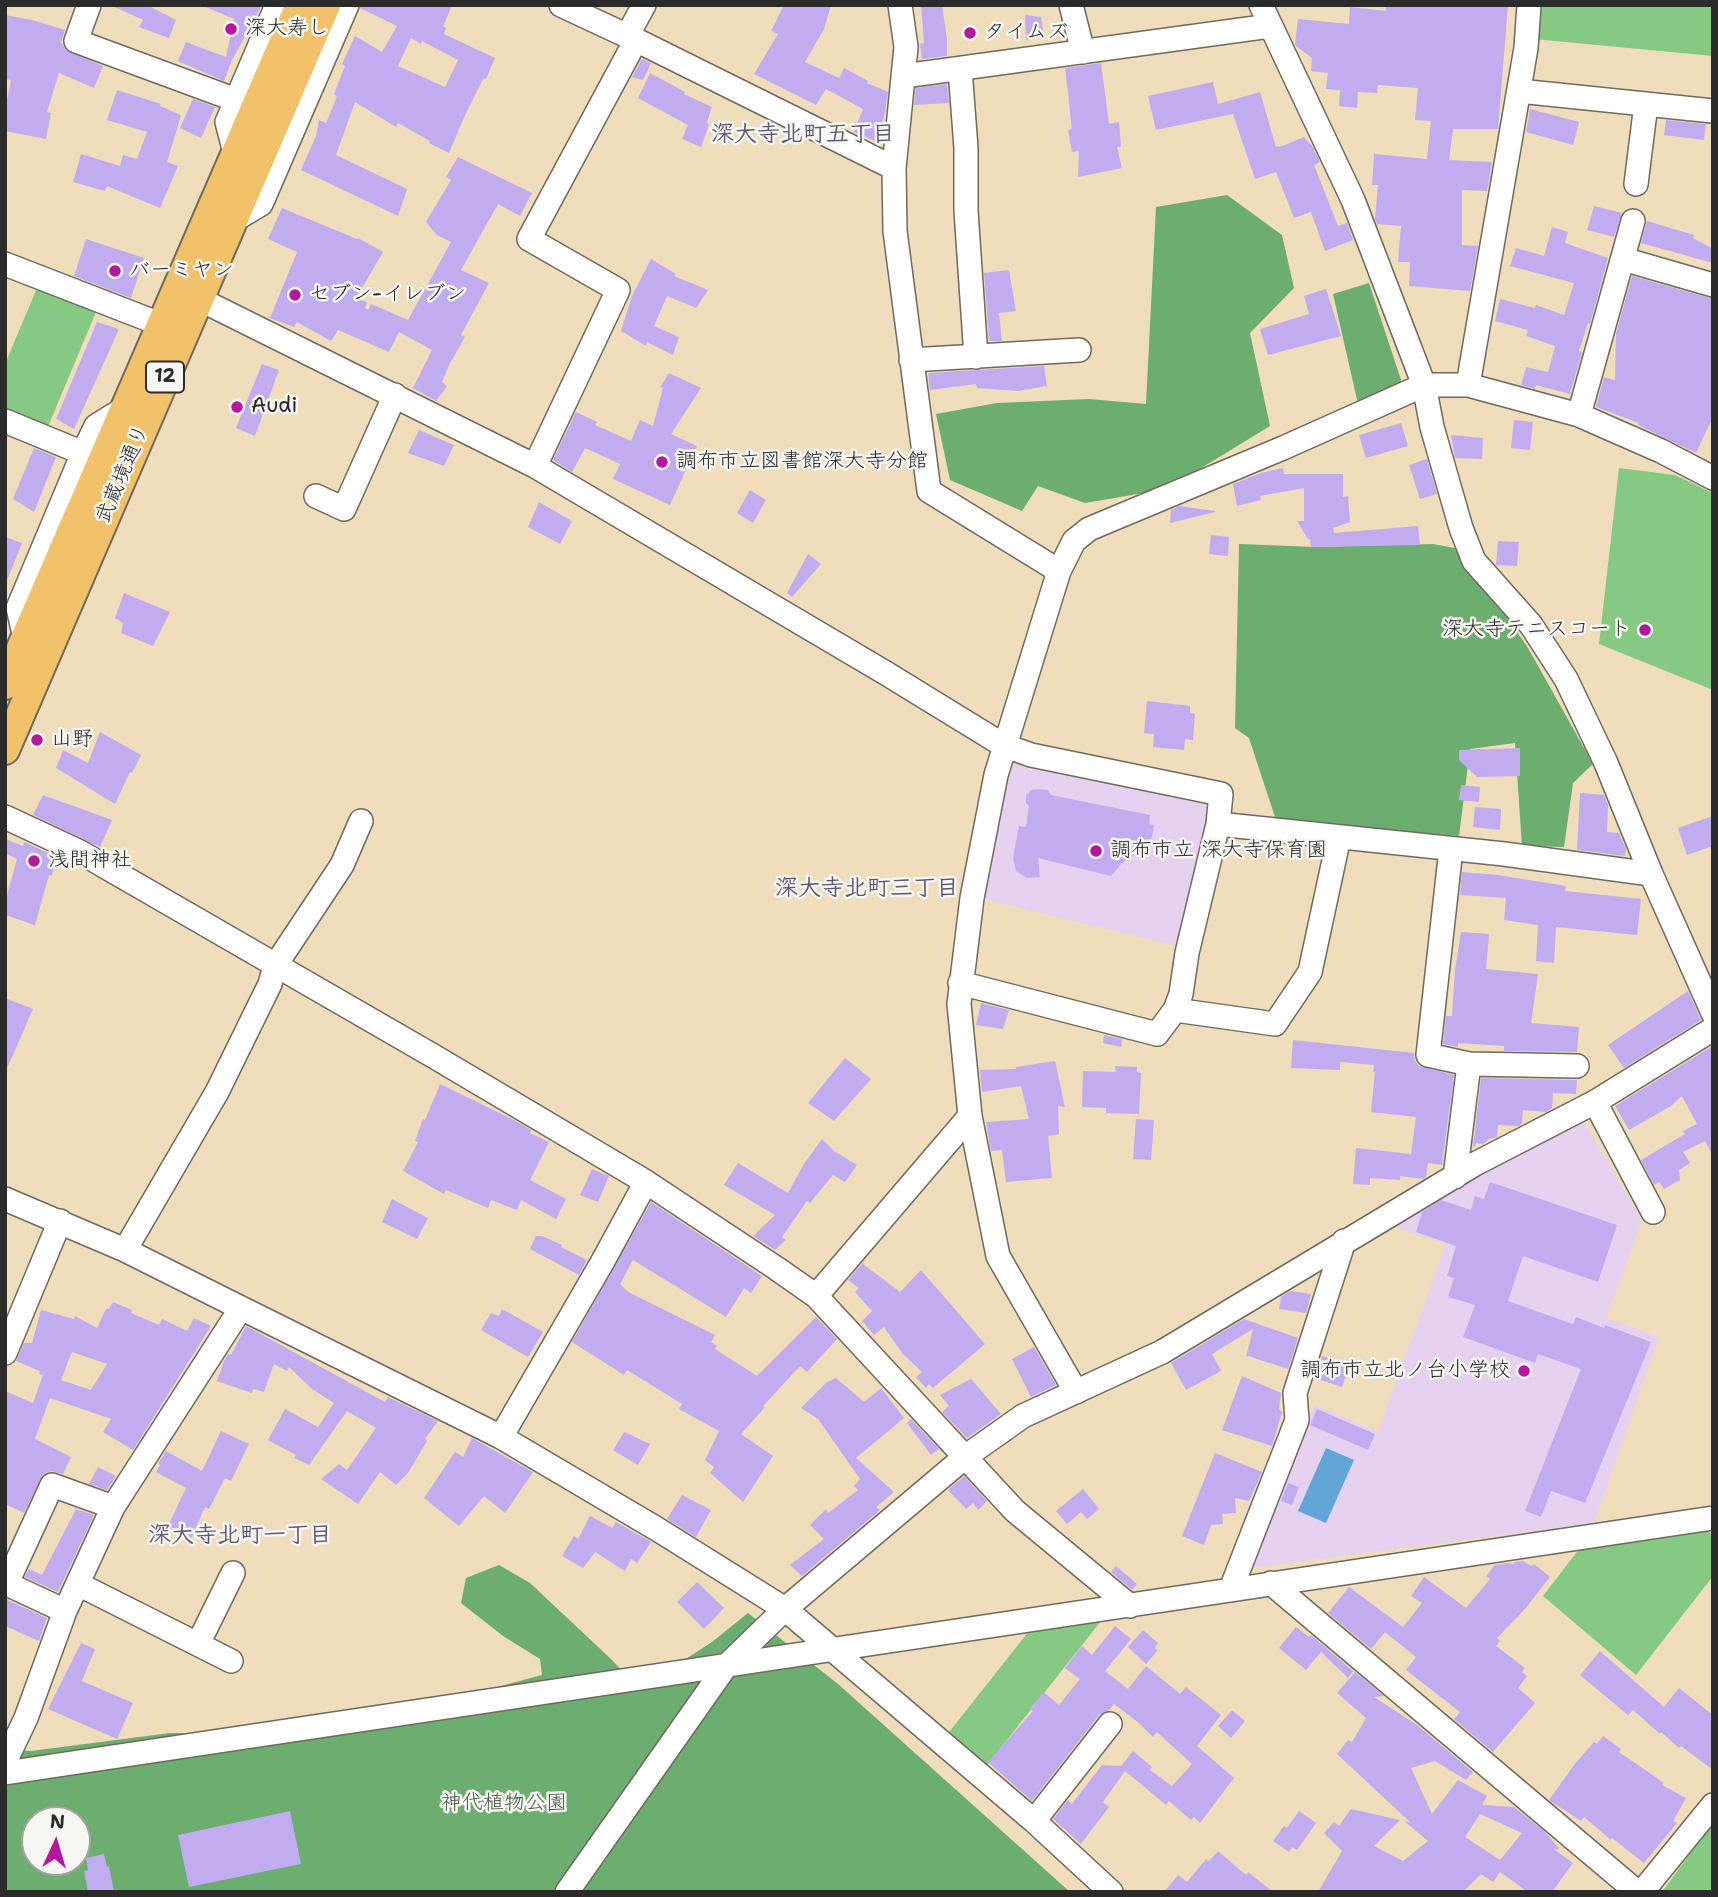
<!DOCTYPE html>
<html>
<head>
<meta charset="utf-8">
<style>
	body { margin:0 }
	#map { position:relative; width:1718px; height:1897px; overflow:hidden; background:#efddbc; font-family:"Shantell Sans",sans-serif }
	canvas { display:block }
	.frame { position:absolute; inset:0; border:7px solid #2b2b2b; pointer-events:none }
	.north { position:absolute; left:21px; top:1806px; width:70px; height:70px; box-sizing:border-box; background:#f6f6f2; border:2px solid #a5a5a2; border-radius:50%; rotate:4deg; font-size:19px; font-weight:700; line-height:28px; text-align:center; color:#2b2b2b }
	.north::after { content:''; display:block; margin:auto; width:24px; height:32px; background:#b5179e; clip-path:polygon(50% 0,100% 100%,50% 72%,0 100%) }
</style>
</head>
<body>
<div id="map">
<canvas width="1718" height="1897"></canvas>
<div class="frame"></div>
<div class="north">N</div>
</div>
<script>
const c = document.querySelector('canvas').getContext('2d');
c.lineJoin = 'round';
function fillPath(path, color) {
  c.fillStyle = color;
  c.fill(path, 'evenodd');
}
function shape(rows) {
  const path = new Path2D();
  for (const r of rows) {
    path.moveTo(r[0], r[1]);
    for (let i = 2; i < r.length; i += 2) path.lineTo(r[i], r[i + 1]);
  }
  return path;
}
function strokePath(path, color, width, dash) {
  c.strokeStyle = color;
  c.lineWidth = width;
  c.lineCap = dash ? 'butt' : 'round';
  c.setLineDash(dash || []);
  c.stroke(path);
}
function write(font, color, halo, rows, align = 'center') {
  c.font = font + ' "Shantell Sans","Klee One",sans-serif';
  c.lineWidth = 5;
  c.setLineDash([]);
  c.textBaseline = 'middle';
  c.strokeStyle = halo;
  c.fillStyle = color;
  for (const [text, x, y, turn = 0] of rows) {
    c.save();
    c.translate(x, y);
    c.rotate((+turn || 0) * Math.PI / 180);
    c.textAlign = isNaN(turn) ? turn : align;
    if (halo) c.strokeText(text, 0, 0);
    c.fillText(text, 0, 0);
    c.restore();
  }
}
fillPath(shape([
	[1006,763,1212,804,1180,947,980,898],
	[1582,1118,1642,1221,1606,1318,1659,1337,1594,1523,1249,1568,1314,1405,1378,1432,1446,1244,1382,1223]
]), '#e6d2f0');
fillPath(shape([
	[1536,5,1713,5,1713,56,1534,39],
	[37,288,96,312,47,429,5,411,5,364],
	[1619,468,1675,475,1713,493,1713,690,1599,644],
	[1701,1525,1713,1535,1713,1576,1636,1675,1543,1596,1583,1544],
	[1101,1621,984,1769,946,1736,1033,1626],
	[1713,1822,1713,1892,1662,1892]
]), '#86c982');
fillPath(shape([
	[1227,195,1282,235,1294,288,1250,333,1270,426,1167,489,1085,503,1038,486,1022,511,950,480,936,414,997,403,1089,399,1146,404,1156,207],
	[1369,283,1403,386,1358,404,1333,294],
	[1239,544,1315,547,1433,544,1460,549,1528,648,1593,764,1573,783,1564,847,1522,846,1515,743,1470,749,1459,836,1276,820,1249,738,1235,728],
	[499,1565,530,1583,612,1660,639,1689,712,1642,748,1613,838,1684,1070,1892,5,1892,5,1749,31,1751,170,1733,325,1733,542,1675,540,1659,503,1636,461,1603,466,1578],
	[35,1820,77,1820,77,1862,35,1862]
]), '#6cad70');
fillPath(shape([
	[1326,1448,1354,1460,1326,1523,1298,1511]
]), '#61a6d6');
fillPath(shape([
	[110,5,147,5,176,20,169,38,139,27,143,20],
	[201,5,262,5,232,60,224,81,178,61,186,42,226,57,234,19],
	[361,5,452,5,443,27,446,28,444,34,495,58,486,79,483,79,465,115,449,153,429,143,430,141,398,123,396,127,355,102,336,155,407,189,398,216,301,170,316,136,319,120,326,123,337,97,334,94,345,66,342,64,355,36,382,52,397,26,360,8],
	[411,38,421,44,422,41,458,60,445,87,398,66],
	[784,5,831,5,824,29,805,62,839,78,844,68,868,81,867,83,888,92,885,112,877,142,854,132,863,109,826,89,816,105,754,74,778,34,771,31],
	[921,5,942,5,947,39,947,56,922,59,920,44,924,43],
	[1386,5,1508,5,1498,129,1453,129,1449,160,1492,162,1487,191,1462,190,1462,245,1478,246,1470,291,1409,286,1410,262,1398,262,1401,226,1377,224,1375,219,1378,185,1372,185,1374,154,1427,159,1431,121,1415,120,1418,88,1378,85,1377,93,1358,92,1357,108,1339,106,1340,90,1326,89,1328,73,1311,71,1312,58,1295,45,1298,19,1349,24,1350,7,1386,11],
	[5,15,32,20,65,30,61,42,66,50,103,66,94,88,59,73,47,112,51,113,46,139,5,131,5,110,11,80,5,79],
	[1025,15,1041,17,1044,36,1026,40],
	[642,59,651,63,643,80,632,77],
	[1101,63,1109,124,1119,122,1121,147,1117,147,1122,168,1078,177,1079,151,1072,152,1068,130,1072,129,1065,68],
	[650,73,685,92,684,94,712,107,707,122,709,125,701,147,682,139,688,125,638,98],
	[1213,82,1218,104,1260,92,1276,147,1285,145,1304,137,1313,147,1320,162,1314,165,1338,226,1347,223,1353,240,1325,251,1311,212,1294,218,1276,172,1255,179,1233,114,1156,130,1148,96],
	[947,84,949,103,914,105,916,88],
	[117,90,161,104,160,106,181,115,167,162,178,166,160,208,107,186,105,191,73,182,81,154,120,166,123,155,137,159,147,132,107,120],
	[193,99,215,107,201,138,180,128],
	[1530,109,1579,122,1573,145,1526,132],
	[1666,120,1706,124,1704,140,1664,135],
	[458,157,532,193,520,216,498,204,461,270,489,283,461,335,465,337,449,365,442,382,447,386,436,401,413,388,432,350,399,332,389,352,338,330,331,341,297,322,294,327,270,318,297,252,268,239,282,208,357,239,358,238,383,252,356,298,367,302,365,308,368,310,371,304,408,320,451,242,437,235,426,222,451,180,446,177],
	[1594,206,1622,213,1614,237,1587,230],
	[1647,221,1694,235,1693,238,1713,249,1713,263,1641,243],
	[1552,227,1568,232,1565,243,1608,258,1590,324,1588,323,1579,351,1582,352,1570,394,1536,385,1535,389,1521,385,1526,367,1548,372,1555,346,1526,336,1528,330,1495,321,1500,299,1535,308,1536,305,1564,315,1574,283,1510,266,1516,248,1544,256],
	[86,239,144,258,131,298,74,276],
	[651,259,676,274,674,276,708,290,696,308,667,296,654,326,679,337,673,355,647,342,646,346,621,331,632,296],
	[1009,270,1016,311,999,313,1002,341,989,341,984,273],
	[1632,276,1713,299,1713,417,1696,453,1638,425,1639,423,1596,407,1604,377,1615,380,1616,334],
	[1326,289,1341,336,1268,355,1260,329,1309,314,1304,296],
	[97,322,119,329,74,429,56,419],
	[262,364,279,370,255,436,236,428],
	[1044,366,1047,386,1018,391,977,388,976,384,930,390,928,373],
	[669,373,701,388,671,434,697,446,670,505,613,479,620,464,585,448,572,472,553,460,576,412,597,422,595,425,631,441,640,420,653,426,663,388,660,387],
	[1514,420,1533,422,1530,450,1511,448],
	[1401,423,1408,446,1366,458,1359,435],
	[419,430,454,445,444,466,408,453],
	[1451,435,1483,438,1482,459,1455,458],
	[34,448,56,457,34,512,13,499],
	[1427,459,1437,494,1420,499,1409,465],
	[1283,468,1284,474,1343,474,1343,497,1348,496,1350,522,1333,528,1334,533,1418,526,1420,545,1311,547,1310,539,1308,539,1297,521,1304,521,1304,488,1260,496,1261,500,1237,506,1233,484,1261,473],
	[750,490,766,500,753,523,737,513],
	[539,502,572,521,560,544,528,527],
	[1179,506,1215,511,1215,512,1170,523,1171,510],
	[1211,535,1229,537,1228,556,1209,554],
	[5,537,22,543,6,583,5,583],
	[1498,541,1519,542,1517,566,1496,565],
	[808,554,821,564,792,597,787,593],
	[124,593,170,612,153,646,121,633,123,623,115,618],
	[1147,701,1190,706,1190,713,1195,714,1193,740,1185,739,1184,750,1153,747,1154,734,1144,733],
	[100,732,141,755,132,773,130,772,115,804,56,768,63,750,88,763],
	[1520,748,1520,776,1477,777,1459,760,1459,750],
	[1461,785,1480,787,1479,802,1459,800],
	[1039,789,1048,790,1051,795,1150,815,1149,824,1154,825,1152,837,1146,847,1122,863,1111,876,1038,858,1040,877,1027,878,1016,871,1013,858,1019,826,1026,827,1029,806,1026,803,1026,796,1031,790],
	[1580,793,1604,795,1608,805,1607,832,1619,833,1626,849,1625,856,1577,850],
	[43,795,112,820,100,847,33,815],
	[1475,807,1501,809,1500,830,1473,827],
	[1713,816,1713,846,1687,855,1678,828],
	[5,839,23,846,24,842,59,858,51,876,49,875,35,925,5,915,5,902,17,859,5,853],
	[1462,872,1498,875,1566,886,1565,891,1641,899,1637,935,1556,927,1554,963,1536,961,1538,925,1504,920,1506,898,1460,895],
	[1461,932,1489,934,1486,969,1538,974,1531,1023,1579,1027,1577,1052,1504,1051,1504,1046,1458,1043,1458,1047,1443,1044,1446,1016,1452,1016,1455,970],
	[1688,991,1701,1020,1624,1068,1608,1045],
	[5,998,33,1009,5,1073],
	[981,1003,1009,1010,1003,1029,976,1025],
	[1104,1035,1122,1039,1121,1047,1103,1043],
	[1293,1040,1414,1053,1415,1061,1419,1066,1454,1075,1442,1165,1428,1163,1426,1177,1423,1179,1400,1176,1400,1180,1370,1178,1370,1185,1353,1184,1356,1148,1411,1154,1416,1117,1371,1112,1375,1072,1373,1072,1374,1065,1340,1062,1340,1070,1291,1068],
	[1711,1047,1713,1051,1713,1156,1705,1141,1683,1152,1690,1163,1679,1170,1680,1180,1664,1189,1659,1182,1654,1185,1641,1160,1685,1134,1683,1131,1697,1124,1682,1096,1671,1106,1629,1130,1615,1106],
	[845,1058,871,1079,834,1121,808,1103],
	[1055,1061,1065,1107,1058,1106,1059,1134,1048,1136,1052,1178,1006,1182,1002,1150,991,1151,986,1122,1029,1119,1021,1086,982,1092,980,1070,1016,1069,1016,1067],
	[1115,1066,1137,1067,1137,1072,1141,1073,1139,1114,1106,1113,1106,1108,1082,1107,1083,1071,1116,1072],
	[1481,1078,1577,1080,1576,1094,1553,1093,1552,1108,1546,1112,1523,1110,1522,1124,1518,1126,1498,1125,1497,1137,1489,1139,1483,1144,1476,1143,1475,1147,1473,1147],
	[440,1084,512,1119,531,1130,530,1133,549,1142,530,1180,566,1199,556,1219,521,1200,517,1210,491,1200,488,1208,446,1190,444,1194,403,1171,418,1142,415,1141,423,1119,425,1120],
	[1136,1119,1154,1120,1151,1160,1133,1159],
	[822,1139,834,1151,857,1165,845,1182,833,1175,810,1203,807,1201,782,1237,786,1240,775,1250,753,1236,775,1215,724,1185,738,1163,788,1193,804,1164],
	[592,1169,609,1176,598,1202,580,1195],
	[1490,1182,1617,1225,1598,1282,1523,1256,1508,1301,1573,1324,1576,1317,1604,1328,1605,1325,1651,1342,1585,1503,1551,1491,1541,1517,1525,1511,1581,1369,1538,1354,1535,1363,1463,1337,1475,1305,1448,1297,1454,1278,1447,1276,1456,1246,1416,1232,1422,1212,1441,1200,1471,1210,1475,1196,1484,1199],
	[392,1199,428,1218,417,1239,382,1222],
	[651,1202,762,1276,751,1293,744,1288,726,1317,633,1260,620,1284,628,1292,715,1335,711,1342,717,1346,715,1349,757,1376,816,1317,837,1339,807,1372,800,1366,763,1406,765,1407,741,1434,773,1456,743,1502,710,1473,714,1467,705,1460,719,1431,679,1409,682,1404,627,1370,624,1375,572,1342],
	[536,1236,542,1236,562,1245,561,1247,587,1260,579,1275,530,1249],
	[867,1258,863,1264,900,1292,921,1270,985,1344,933,1388,929,1384,926,1388,916,1377,922,1372,903,1354,884,1327,874,1335,862,1321,872,1311,855,1292,859,1288,848,1280],
	[1290,1291,1311,1294,1306,1313,1279,1309,1281,1297],
	[113,1302,132,1310,131,1313,159,1325,162,1319,187,1331,194,1318,211,1326,133,1450,103,1432,111,1419,50,1398,35,1439,71,1457,63,1474,51,1471,43,1474,24,1513,5,1504,5,1391,33,1403,43,1375,39,1374,40,1371,16,1361,24,1343,32,1343,41,1310,74,1319,75,1316,97,1328,106,1309,109,1309],
	[72,1352,107,1364,91,1390,61,1380],
	[502,1309,543,1332,528,1357,481,1330,491,1313,499,1316],
	[1244,1319,1298,1338,1288,1369,1248,1356,1246,1357,1253,1329,1212,1354,1221,1371,1186,1390,1171,1363],
	[246,1326,385,1402,388,1397,438,1421,425,1439,427,1441,408,1473,396,1485,380,1472,358,1504,321,1479,339,1464,347,1470,376,1428,347,1411,309,1465,294,1458,296,1455,268,1440,285,1409,318,1427,334,1403,312,1389,289,1367,287,1371,274,1364,264,1392,253,1389,252,1393,217,1381,224,1361,228,1354,231,1355],
	[1034,1347,1056,1385,1031,1397,1012,1359],
	[1322,1356,1350,1365,1342,1387,1315,1378],
	[1242,1376,1281,1393,1279,1409,1282,1412,1272,1446,1222,1430],
	[836,1378,864,1402,881,1388,904,1418,856,1458,894,1492,876,1507,880,1510,802,1576,790,1565,824,1539,810,1525,826,1509,828,1513,858,1490,854,1486,860,1479,818,1419,801,1408,827,1382],
	[971,1379,1001,1414,967,1438,942,1412,949,1406,940,1395],
	[1317,1409,1375,1434,1368,1450,1310,1425],
	[911,1419,939,1449,931,1455,907,1423],
	[221,1431,249,1444,231,1481,225,1478,209,1509,205,1507,191,1539,167,1528,186,1488,156,1472,160,1465,158,1464,166,1451,202,1471],
	[624,1432,650,1444,638,1465,613,1450],
	[472,1438,533,1472,505,1513,484,1496,459,1526,424,1498,455,1452,463,1457],
	[1215,1453,1262,1472,1249,1501,1235,1498,1236,1513,1222,1514,1223,1524,1211,1525,1204,1545,1182,1536],
	[98,1467,116,1476,107,1490,89,1484],
	[964,1476,987,1501,978,1510,973,1503,966,1509,948,1490],
	[1288,1483,1299,1487,1292,1505,1281,1501],
	[1083,1489,1099,1509,1087,1519,1081,1512,1067,1524,1056,1511],
	[682,1495,711,1510,696,1537,667,1519],
	[76,1509,94,1515,58,1592,25,1577,29,1569,42,1575],
	[590,1516,612,1528,616,1522,651,1542,637,1563,631,1559,625,1571,595,1552,583,1568,562,1556,574,1536,578,1539],
	[1523,1561,1531,1566,1534,1564,1550,1577,1525,1609,1497,1638,1500,1641,1496,1646,1525,1668,1522,1672,1527,1676,1518,1688,1535,1703,1493,1752,1454,1719,1460,1712,1406,1670,1416,1657,1385,1632,1371,1649,1328,1613,1349,1587,1403,1627,1422,1603,1411,1596,1424,1577,1466,1608,1490,1579,1486,1576,1495,1565,1509,1563,1513,1564,1515,1562],
	[1116,1566,1137,1584,1132,1590,1111,1572],
	[697,1582,724,1608,704,1629,677,1602],
	[5,1599,47,1618,39,1641,5,1626],
	[1115,1626,1131,1639,1105,1671,1128,1689,1146,1666,1180,1694,1186,1687,1221,1715,1197,1746,1234,1778,1200,1823,1194,1817,1191,1820,1169,1801,1166,1805,1125,1771,1103,1802,1109,1807,1081,1844,1053,1819,1068,1800,1072,1804,1102,1765,1121,1766,1133,1751,1152,1767,1150,1770,1172,1786,1192,1764,1157,1732,1153,1737,1139,1723,1114,1704,1109,1710,1099,1715,1032,1801,988,1762,1033,1711,1030,1708,1044,1692,1059,1705,1080,1679,1065,1668,1082,1646,1092,1655],
	[1296,1627,1309,1637,1311,1635,1353,1671,1348,1678,1321,1652,1306,1670,1279,1648],
	[1143,1630,1158,1643,1155,1648,1158,1650,1146,1664,1128,1647],
	[81,1643,95,1649,82,1681,133,1703,117,1739,48,1709],
	[1600,1651,1664,1707,1679,1688,1713,1715,1713,1770,1681,1746,1679,1748,1661,1732,1660,1734,1633,1710,1628,1715,1580,1675],
	[1355,1672,1384,1696,1374,1697,1417,1725,1473,1772,1466,1780,1435,1761,1411,1768,1432,1814,1458,1780,1487,1796,1482,1805,1514,1807,1544,1831,1559,1848,1557,1850,1551,1847,1573,1863,1552,1892,1528,1892,1500,1872,1493,1882,1481,1874,1463,1892,1318,1892,1342,1851,1324,1833,1334,1822,1339,1826,1351,1809,1400,1820,1374,1846,1403,1861,1428,1841,1404,1821,1411,1823,1337,1754,1348,1740,1352,1742,1366,1718,1337,1693],
	[1480,1814,1522,1833,1500,1860,1465,1837],
	[1232,1710,1245,1721,1231,1738,1218,1726],
	[1603,1736,1621,1749,1619,1752,1664,1783,1662,1785,1686,1798,1673,1821,1677,1823,1644,1863,1612,1838,1611,1840,1584,1817,1581,1821,1549,1800,1574,1765,1594,1742,1597,1744],
	[290,1811,301,1864,189,1887,178,1835],
	[1299,1811,1316,1823,1297,1850,1292,1847,1289,1852,1273,1841,1284,1826,1287,1828],
	[1218,1851,1246,1875,1248,1872,1273,1892,1164,1892,1178,1875,1187,1882,1206,1859,1209,1861],
	[104,1854,107,1867,109,1866,114,1892,88,1892,84,1871,88,1870,86,1858]
]), '#c2acf0');
const minor = shape([
	[89,5,76,41,236,100],
	[561,5,636,40,894,168],
	[900,5,906,47,894,168,895,231,929,491,1059,571],
	[1071,5,1083,52],
	[1261,5,1353,200,1424,385,1432,427,1461,528,1474,561,1531,625,1566,679,1606,763,1651,874,1713,1013],
	[627,36,644,5],
	[960,69,966,148,966,211,976,357],
	[904,76,1270,26],
	[1519,91,1713,111],
	[235,153,227,122,277,5],
	[1636,184,1646,104],
	[234,220,261,204,347,5],
	[1623,259,1713,285],
	[5,264,178,331],
	[185,292,535,466,884,672,1003,745,1031,755,1221,794,1218,824,1187,953,1181,994,1175,1010,1157,1034,960,983],
	[911,360,1079,350],
	[1468,385,1526,48,1529,5],
	[1579,415,1633,221],
	[5,421,83,453],
	[535,466,618,290,529,239,636,40],
	[316,496,344,509,395,395],
	[25,638,18,608,83,453,96,426,125,408],
	[5,817,80,852,435,1057,646,1182,776,1268,816,1296,1015,1511,1130,1606],
	[1218,824,1504,854,1651,874],
	[1451,849,1428,1055,1469,1064,1577,1066],
	[1175,1010,1275,1024,1310,972,1339,837],
	[1595,1102,1653,1212],
	[1455,1177,1469,1064],
	[646,1182,603,1261,501,1437,657,1529,785,1609,1034,1821,1111,1892],
	[5,1199,125,1250],
	[816,1296,970,1116],
	[241,1308,501,1437],
	[5,1353,60,1221],
	[1076,1392,998,1256,970,1116,959,1004,972,898,996,775,1059,571,1074,541,1089,529,1283,448,1424,385,1468,385,1579,415,1661,451,1713,478],
	[5,1583,65,1611],
	[7,1583,52,1485,113,1507],
	[1271,1583,1637,1892],
	[78,1584,231,1661],
	[1231,1589,1297,1420,1295,1393,1344,1241],
	[198,1644,233,1573],
	[5,1762,26,1718,65,1611,113,1507,241,1308,125,1250,217,1092,270,984,275,966,342,865,361,821],
	[5,1773,1713,1518],
	[1034,1821,1110,1724],
	[567,1892,726,1666,785,1609,965,1457,1023,1416,1162,1352,1475,1164,1595,1102,1713,1029],
	[1642,1892,1713,1805]
]);
const major = shape([
	[5,685,300,5],
	[5,750,326,5]
]);
strokePath(minor, '#70695e', 26);
strokePath(major, '#70695e', 32);
strokePath(minor, '#fff', 23);
strokePath(major, '#f2c26a', 28);
for (const [x, y, r, color] of [
	[231,29,7,"#b5179e"],
	[970,33,7,"#b5179e"],
	[115,271,7,"#b5179e"],
	[295,295,7,"#b5179e"],
	[237,407,7,"#b5179e"],
	[662,462,7,"#b5179e"],
	[1645,630,7,"#b5179e"],
	[37,740,7,"#b5179e"],
	[1096,851,7,"#b5179e"],
	[34,861,7,"#b5179e"],
	[1524,1371,7,"#b5179e"]
]) {
  const dot = new Path2D();
  dot.arc(x, y, r, 0, 2 * Math.PI);
  c.fillStyle = color;
  c.fill(dot);
  strokePath(dot, '#f6f6f2', 2.5);
}
for (const [x, y, w] of [
	[165,377,38]
]) {
  const box = new Path2D();
  box.roundRect(x - w / 2, y - 15.5, w, 31, 5);
  c.fillStyle = '#f6f6f2';
  c.fill(box);
  strokePath(box, '#2b2b2b', 2);
}
write('bold 19px', '#2b2b2b', null, [
	["12",165,377]
]);
write('21px', '#2b2b2b', '#f6f6f2', [
	["深大寿し",245,29],
	["タイムズ",984,33],
	["バーミヤン",129,271],
	["セブン-イレブン",309,295],
	["Audi",251,407],
	["調布市立図書館深大寺分館",676,462],
	["深大寺テニスコート",1631,630,"right"],
	["山野",51,740],
	["調布市立 深大寺保育園",1110,851],
	["浅間神社",48,861],
	["調布市立北ノ台小学校",1510,1371,"right"]
], 'left');
write('21px', '#2b2b2b', '#f6f6f2', [
	["武蔵境通り",123,474,-67]
]);
write('21px', '#465a45', '#f6f6f2', [
	["神代植物公園",504,1804]
]);
write('bold 23px', '#605870', '#f6f6f2', [
	["深大寺北町五丁目",803,135],
	["深大寺北町三丁目",867,889],
	["深大寺北町一丁目",240,1536]
]);
</script>
</body>
</html>
